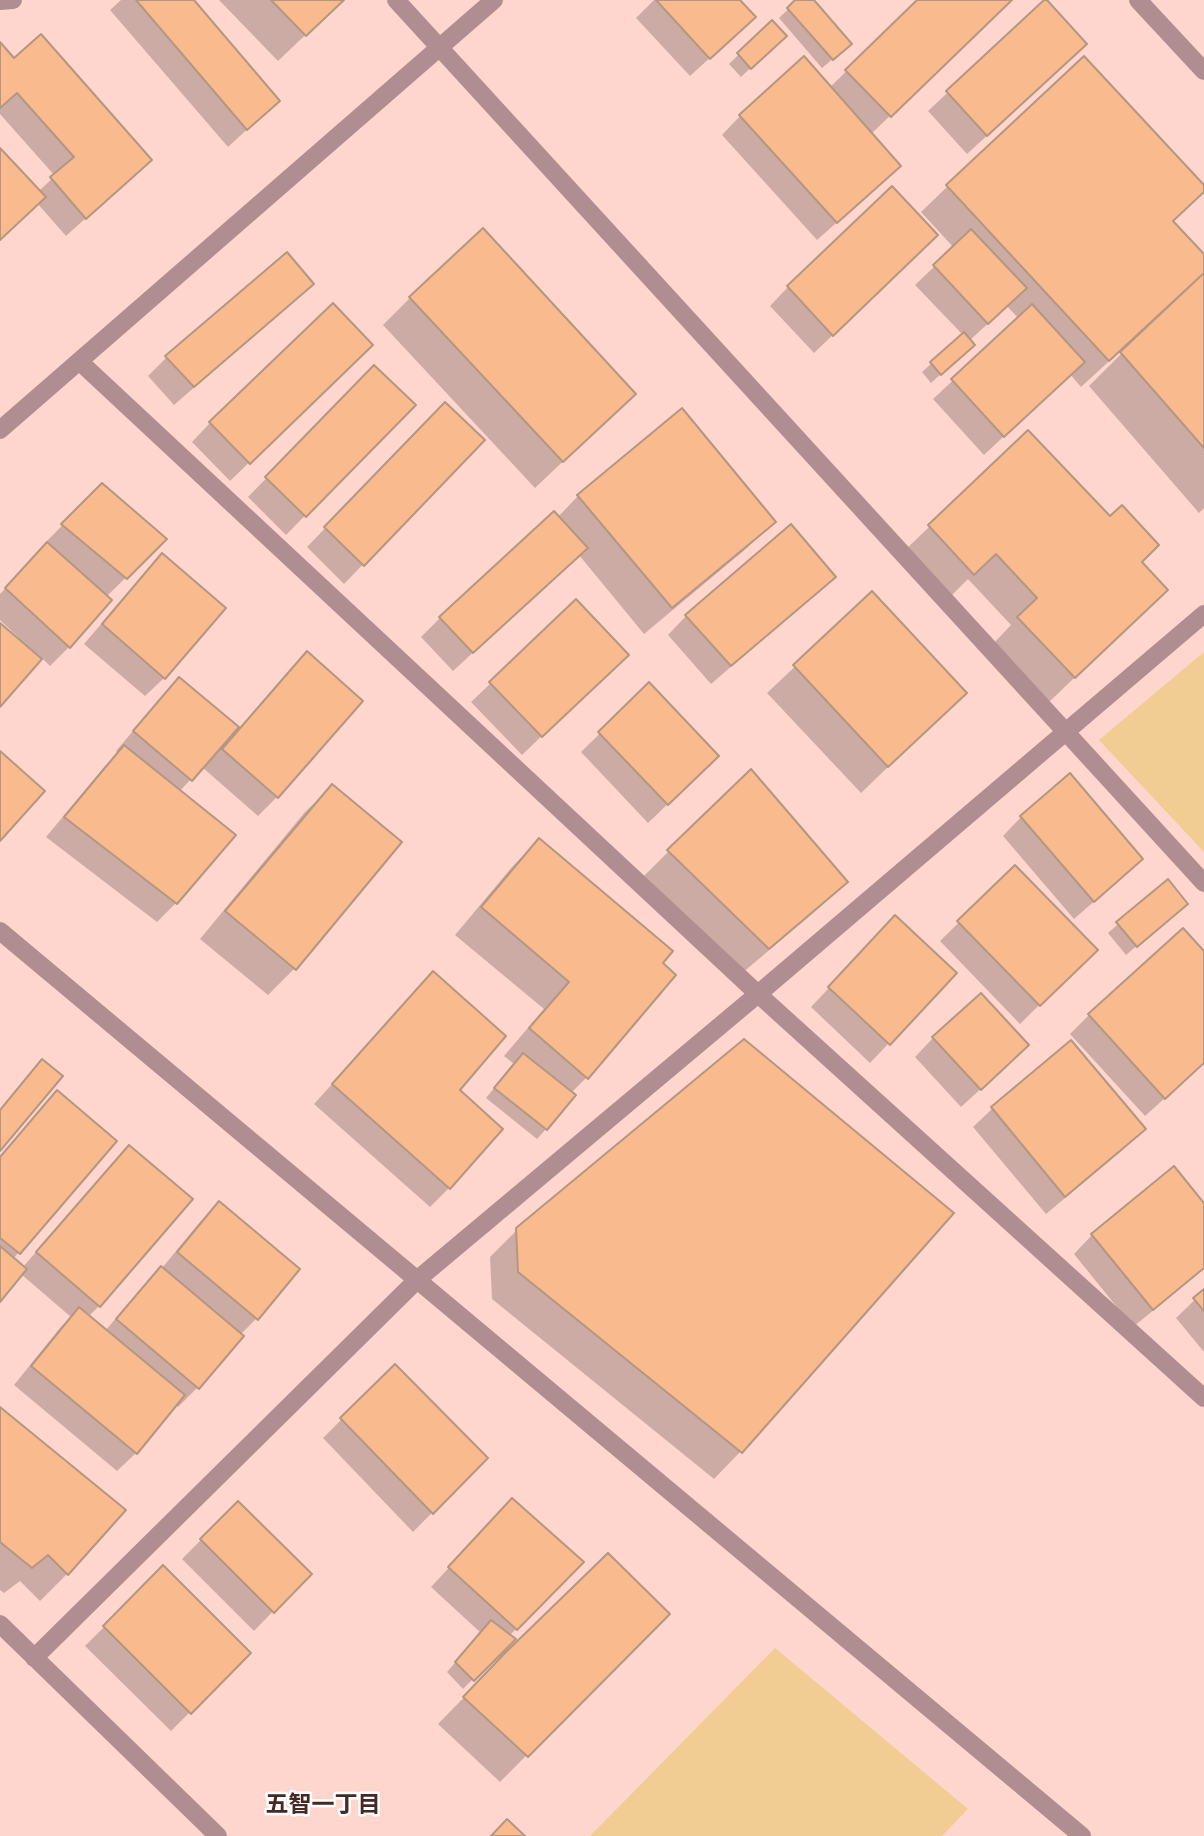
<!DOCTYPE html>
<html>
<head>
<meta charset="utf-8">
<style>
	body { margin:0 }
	canvas { display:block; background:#fed6cd }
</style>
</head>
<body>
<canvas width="1204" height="1836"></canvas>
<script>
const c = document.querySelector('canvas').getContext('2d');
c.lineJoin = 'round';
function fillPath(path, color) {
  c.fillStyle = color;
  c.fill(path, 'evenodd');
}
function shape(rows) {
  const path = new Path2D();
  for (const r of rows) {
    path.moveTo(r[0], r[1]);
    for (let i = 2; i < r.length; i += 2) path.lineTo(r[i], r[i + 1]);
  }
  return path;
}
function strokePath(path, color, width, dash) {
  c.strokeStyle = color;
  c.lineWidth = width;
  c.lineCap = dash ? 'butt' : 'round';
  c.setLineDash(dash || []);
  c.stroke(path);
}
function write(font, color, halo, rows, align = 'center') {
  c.font = font + ' Commissioner,"Noto Sans JP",sans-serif';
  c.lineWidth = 5;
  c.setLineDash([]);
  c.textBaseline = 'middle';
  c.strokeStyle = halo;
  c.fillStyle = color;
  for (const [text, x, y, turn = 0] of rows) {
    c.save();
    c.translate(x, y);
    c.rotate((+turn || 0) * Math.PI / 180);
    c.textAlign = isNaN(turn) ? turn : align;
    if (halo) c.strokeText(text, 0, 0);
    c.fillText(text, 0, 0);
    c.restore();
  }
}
fillPath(shape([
	[1204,652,1204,852,1099,740],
	[775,1648,968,1809,942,1836,590,1836]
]), '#f1cd93');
fillPath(shape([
	[121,0,192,0,278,101,228,147,110,10],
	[219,0,342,0,278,61],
	[654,0,738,0,734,36,690,76,636,18],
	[798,0,811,0,840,53,822,68,779,18],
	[920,0,1011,0,871,134,880,184,817,240,722,135,740,116,829,88],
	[1045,1,1066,63,967,154,928,111],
	[772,22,775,45,741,77,729,64],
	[0,44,14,60,150,160,66,236,37,203,0,239,0,150,39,191,55,176,0,114],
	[948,186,1204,188,1204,190,1171,222,1204,257,1204,271,1198,276,1201,279,1204,276,1204,508,1199,513,1089,386,1121,354,1119,352,1081,387,1070,374,984,455,933,399,1019,319,1007,306,969,341,963,354,931,383,922,372,963,335,915,285,954,248,921,212],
	[917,254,814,353,770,306,788,287],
	[410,298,634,394,535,488,383,325],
	[293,302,174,405,148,376,167,357],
	[351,364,230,481,192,442,210,423],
	[374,368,414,405,286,535,248,497],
	[426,423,483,440,344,584,307,547],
	[1028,432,1140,562,1139,616,1048,703,992,645,1011,625,968,579,946,601,902,553],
	[102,485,165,539,106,597,69,647,50,666,41,657,0,704,0,625,17,640,19,638,0,620,0,594,46,545,44,544],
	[578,496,774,521,747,548,644,634,579,555,453,671,421,637,440,618,558,517],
	[162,556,164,678,145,696,84,644,144,574],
	[833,577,814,595,711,684,668,635,686,616],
	[872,594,965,693,861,793,767,693],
	[576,602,607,673,522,755,471,702],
	[307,653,277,797,258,816,202,767,179,792,176,903,157,922,46,837,105,766,119,753,116,751,161,698,180,679,239,729,288,672],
	[649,685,698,775,648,823,581,752],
	[332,786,400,842,294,969,268,995,200,939,305,812],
	[1021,817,1140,859,1121,878,1074,919,1003,836],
	[539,840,670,951,587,1077,571,1093,546,1129,537,1139,486,1098,514,1064,504,1056,544,1009,455,935,512,867],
	[669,851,846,882,819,908,741,974,642,878],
	[1015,867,1095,950,1020,1024,940,941],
	[1168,881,1186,904,1126,955,1108,933],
	[877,937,955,973,870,1063,811,1007],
	[1204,953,1204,1063,1145,1116,1070,1034,1089,1015],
	[415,992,457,1090,501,1129,449,1188,430,1207,314,1104],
	[933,1038,1008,1064,961,1107,915,1057],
	[1071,1042,1143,1129,1125,1148,1046,1214,973,1127,992,1109],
	[58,1092,115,1141,13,1259,23,1267,110,1166,129,1147,99,1306,88,1317,105,1331,143,1287,162,1268,200,1222,219,1203,256,1319,240,1335,241,1336,197,1388,178,1407,175,1404,136,1453,117,1471,14,1385,60,1328,71,1317,21,1274,0,1299,0,1156,39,1111],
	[1204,1206,1204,1269,1133,1327,1074,1254,1092,1235],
	[951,1214,740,1452,714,1479,492,1299,490,1257,517,1230],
	[1204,1291,1204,1352,1176,1318],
	[395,1366,486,1458,413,1532,323,1438],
	[0,1409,123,1510,67,1574,40,1601,20,1581,4,1593,0,1590],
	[238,1503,309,1574,254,1631,182,1559],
	[494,1519,582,1562,509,1636,513,1639,463,1689,447,1672,481,1633,431,1587],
	[163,1568,249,1653,171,1731,85,1646],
	[667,1614,500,1782,438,1724,479,1682]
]), '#0003');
const building = shape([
	[136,0,194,0,280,101,247,130,136,0],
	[271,0,344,0,306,36,271,0],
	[656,0,740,0,756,17,710,59,656,0],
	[795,0,814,0,852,44,833,60,787,8,795,0],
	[917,0,1012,0,891,117,845,70,917,0],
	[1044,0,1047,0,1087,44,987,136,946,91,1044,0],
	[772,20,787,36,751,69,737,53,772,20],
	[41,34,152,160,86,219,50,177,74,157,17,93,0,108,0,42,14,58,41,34],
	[804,56,901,166,837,223,739,115,804,56],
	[1084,56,1204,185,1204,192,1173,221,1204,254,1204,273,1109,361,946,185,1084,56],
	[0,148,46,197,0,240,0,148],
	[892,186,938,235,833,336,787,286,892,186],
	[483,228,636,394,563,462,409,297,483,228],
	[971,229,1027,288,988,324,933,265,971,229],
	[287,252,314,284,194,387,165,356,287,252],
	[1204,273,1204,448,1120,352,1204,273],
	[333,303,373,345,250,464,209,422,333,303],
	[1032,304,1085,362,1004,437,951,379,1032,304],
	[964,332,975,345,941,375,930,362,964,332],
	[374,365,416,405,306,517,265,477,374,365],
	[445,402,485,440,364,566,324,527,445,402],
	[682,408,776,522,672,608,577,495,682,408],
	[1028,430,1110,516,1122,505,1159,545,1142,562,1168,590,1075,678,1017,617,1037,598,996,554,974,575,928,525,1028,430],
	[102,483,167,539,127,579,61,524,102,483],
	[554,511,588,548,473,653,439,617,554,511],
	[791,524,836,577,731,666,685,615,791,524],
	[47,542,112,600,70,648,5,588,47,542],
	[162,553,226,608,165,679,102,624,162,553],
	[872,591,967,693,888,767,793,665,872,591],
	[576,599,629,655,542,737,489,682,576,599],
	[0,623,42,659,0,707,0,623],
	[307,651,363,701,278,798,222,749,307,651],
	[179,677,239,727,192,781,133,731,179,677],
	[649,682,719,756,668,805,598,732,649,682],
	[124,745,236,835,177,904,64,817,124,745],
	[0,751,45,791,0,841,0,751],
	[751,769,848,882,769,949,667,850,751,769],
	[1070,773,1143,859,1094,902,1020,816,1070,773],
	[332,784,402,842,296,970,225,911,332,784],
	[539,838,673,951,663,963,676,975,588,1079,529,1028,569,982,481,907,539,838],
	[1015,865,1098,950,1040,1006,957,921,1015,865],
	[1168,879,1188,904,1137,947,1116,922,1168,879],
	[895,915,957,973,890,1045,828,987,895,915],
	[1183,928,1204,951,1204,1063,1165,1099,1088,1014,1183,928],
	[433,971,506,1036,460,1090,503,1129,450,1189,332,1084,433,971],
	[981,993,1029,1045,981,1090,932,1037,981,993],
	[744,1039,954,1213,742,1453,518,1272,516,1228,744,1039],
	[1071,1040,1146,1129,1065,1197,991,1107,1071,1040],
	[523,1053,576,1095,547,1130,494,1088,523,1053],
	[42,1059,63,1076,0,1151,0,1110,42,1059],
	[57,1090,117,1141,20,1254,0,1238,0,1157,57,1090],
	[129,1145,193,1199,100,1307,36,1252,129,1145],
	[1174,1166,1204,1203,1204,1268,1153,1310,1091,1234,1174,1166],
	[219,1201,300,1269,258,1320,177,1252,219,1201],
	[0,1246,27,1269,0,1302,0,1246],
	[161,1266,244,1336,199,1389,116,1319,161,1266],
	[1204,1289,1204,1311,1193,1298,1204,1289],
	[79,1307,185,1395,137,1454,31,1366,79,1307],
	[395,1364,488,1458,433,1514,340,1418,395,1364],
	[0,1407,126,1510,68,1575,48,1555,32,1568,0,1542,0,1407],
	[512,1498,584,1562,517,1630,448,1567,512,1498],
	[238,1501,312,1574,274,1613,200,1539,238,1501],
	[608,1553,670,1614,528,1757,463,1697,505,1653,608,1553],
	[163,1565,251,1653,191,1714,103,1626,163,1565],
	[491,1620,516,1639,474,1681,455,1662,491,1620],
	[507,1819,525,1836,491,1836,507,1819]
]);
fillPath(building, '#f9ba8d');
strokePath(building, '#b49682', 2);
strokePath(shape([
	[396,0,1204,883],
	[1138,0,1204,71],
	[0,1,13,0],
	[79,361,758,994,1204,1398],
	[0,430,494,0],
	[0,931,1082,1836],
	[0,1624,218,1836],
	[34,1658,418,1279,758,994,1204,614]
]), '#af8d91', 18);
write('bold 23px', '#472923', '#fff', [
	["五智一丁目",323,1804]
]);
</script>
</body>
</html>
